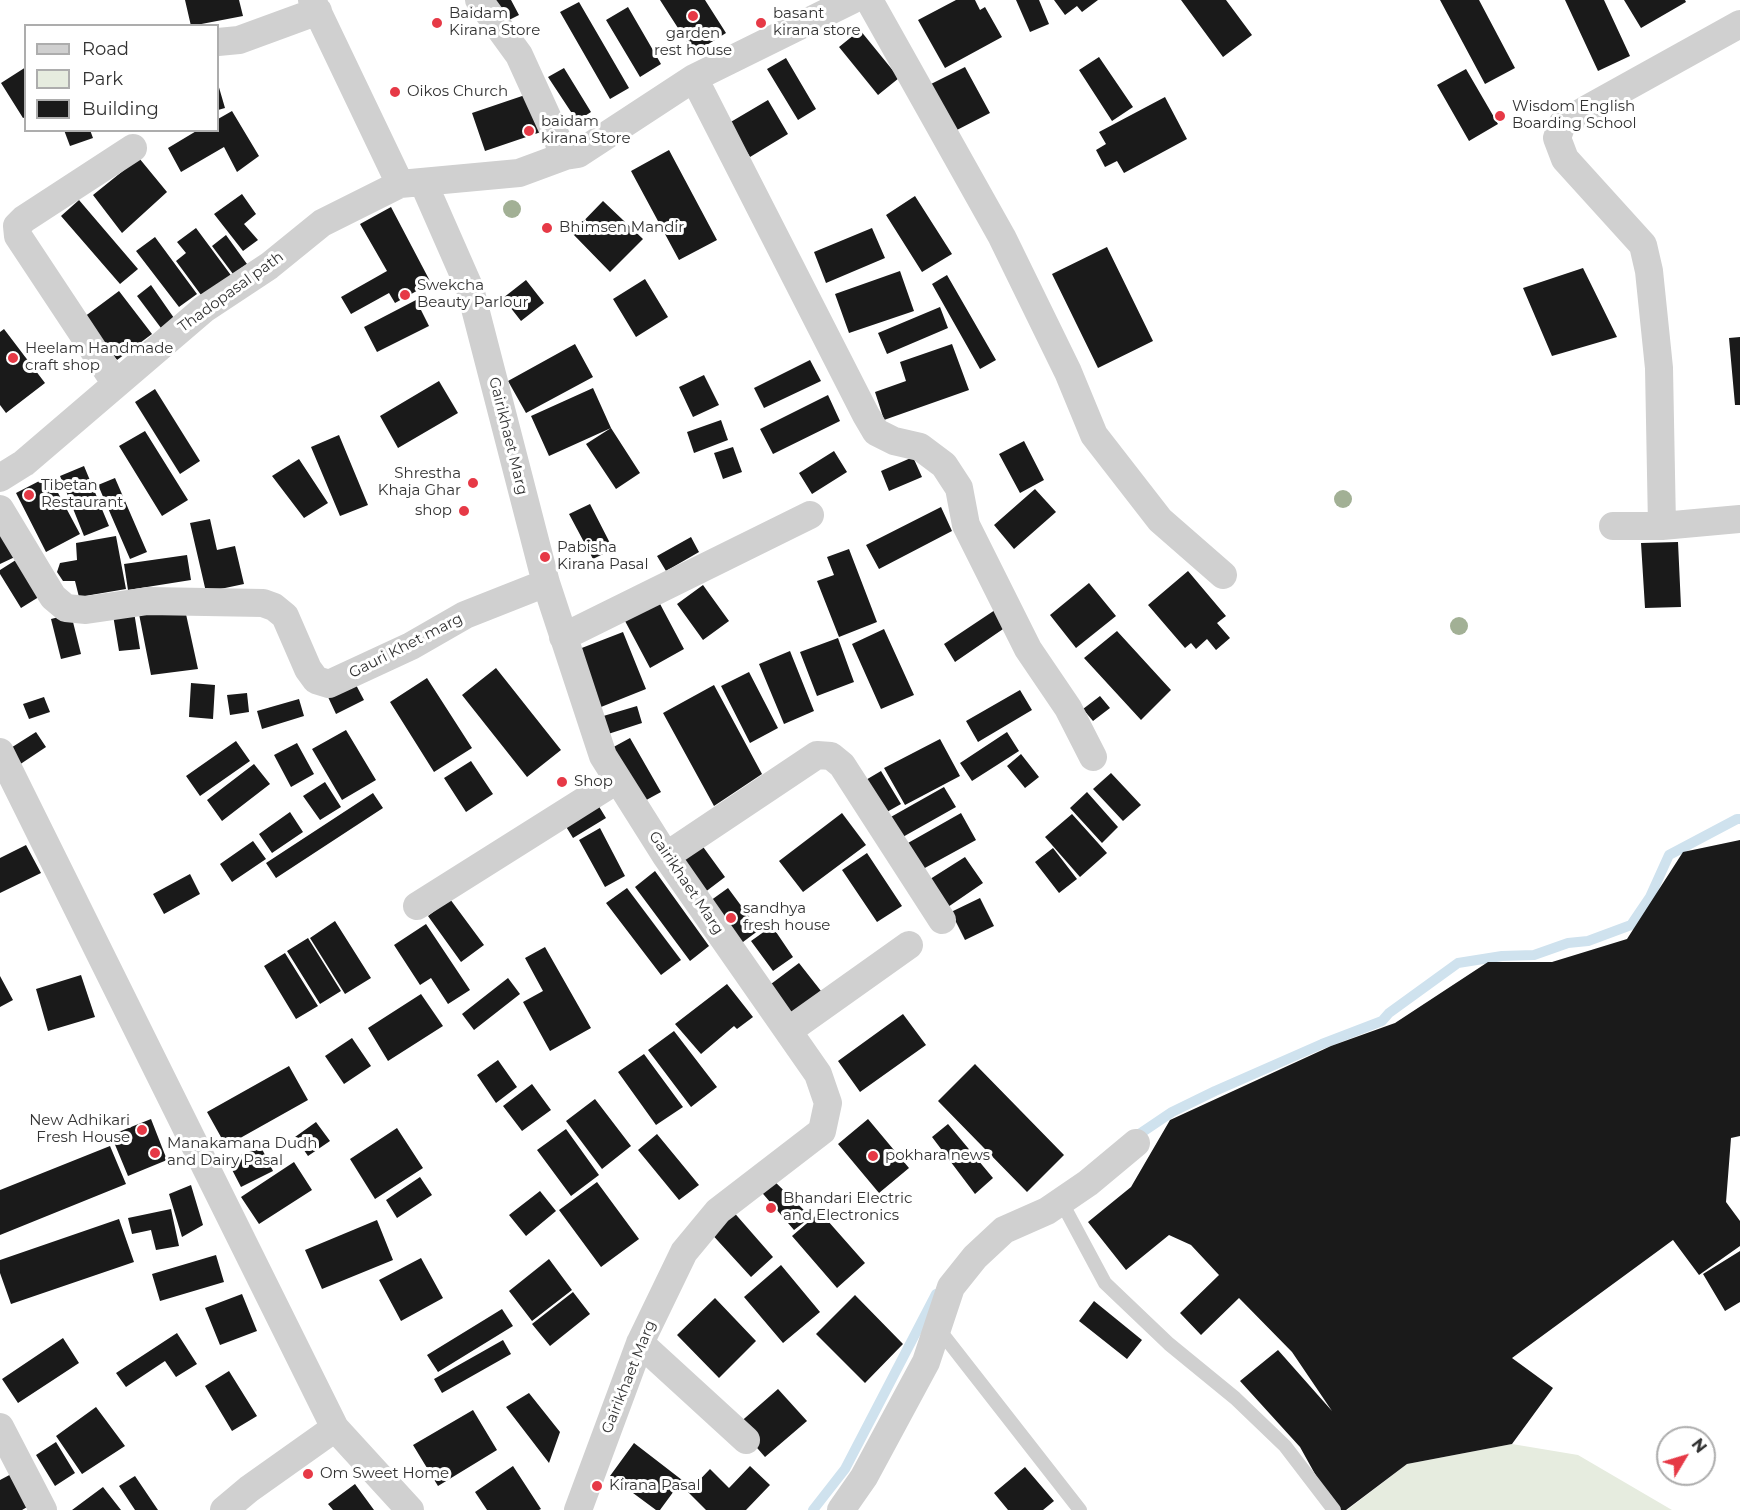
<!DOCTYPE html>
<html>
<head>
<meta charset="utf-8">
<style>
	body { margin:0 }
	#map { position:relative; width:1740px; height:1510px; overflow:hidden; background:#fff; font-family:Montserrat,sans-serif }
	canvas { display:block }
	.legend { position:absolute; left:24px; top:24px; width:195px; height:108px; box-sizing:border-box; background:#fff; border:2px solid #adadad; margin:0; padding:8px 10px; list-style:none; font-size:18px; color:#333 }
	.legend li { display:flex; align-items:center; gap:12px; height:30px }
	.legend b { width:30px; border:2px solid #adadad }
	.north { position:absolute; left:1656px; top:1426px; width:60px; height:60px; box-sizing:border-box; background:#fff; border:2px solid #adadad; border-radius:50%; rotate:52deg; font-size:16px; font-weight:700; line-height:24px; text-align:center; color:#333 }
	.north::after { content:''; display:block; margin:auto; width:21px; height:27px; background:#e63946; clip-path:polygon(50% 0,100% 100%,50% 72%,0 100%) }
</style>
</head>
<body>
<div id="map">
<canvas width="1740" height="1510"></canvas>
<ul class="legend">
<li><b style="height:8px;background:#d0d0d0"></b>Road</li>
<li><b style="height:16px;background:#e6ecdf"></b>Park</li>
<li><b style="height:16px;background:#1a1a1a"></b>Building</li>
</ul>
<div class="north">N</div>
</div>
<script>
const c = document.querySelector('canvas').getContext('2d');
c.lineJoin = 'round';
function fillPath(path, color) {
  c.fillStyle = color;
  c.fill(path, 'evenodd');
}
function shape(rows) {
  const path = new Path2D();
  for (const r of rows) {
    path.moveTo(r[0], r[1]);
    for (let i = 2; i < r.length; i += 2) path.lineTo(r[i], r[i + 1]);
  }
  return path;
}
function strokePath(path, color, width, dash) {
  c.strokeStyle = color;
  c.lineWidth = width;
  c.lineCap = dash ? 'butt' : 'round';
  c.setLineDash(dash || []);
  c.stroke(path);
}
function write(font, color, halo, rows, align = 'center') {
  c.font = font + ' Montserrat,sans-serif';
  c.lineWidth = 6;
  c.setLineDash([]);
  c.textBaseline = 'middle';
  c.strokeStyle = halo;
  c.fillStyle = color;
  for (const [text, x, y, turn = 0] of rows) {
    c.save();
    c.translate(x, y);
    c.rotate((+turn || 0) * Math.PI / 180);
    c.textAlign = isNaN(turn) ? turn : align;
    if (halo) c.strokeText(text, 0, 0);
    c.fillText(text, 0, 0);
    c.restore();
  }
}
fillPath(shape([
	[1512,1444,1578,1455,1672,1510,1347,1510,1407,1464]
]), '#e6ecdf');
strokePath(shape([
	[1132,1139,1172,1112,1215,1091,1322,1044,1382,1021,1389,1013,1458,963,1502,956,1534,955,1568,943,1588,941,1631,925,1650,897,1669,855,1737,819,1740,819],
	[813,1510,845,1469,936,1294]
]), '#cfe2ee', 10);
fillPath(shape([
	[185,0,239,0,243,16,191,26],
	[489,0,511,0,519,15,501,24],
	[660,0,705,0,726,33,694,53],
	[956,0,975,0,980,10,985,7,1002,37,945,68,918,20],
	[1016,0,1039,0,1049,24,1030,32],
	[1054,0,1098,0,1082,12,1077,6,1065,15],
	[1181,0,1226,0,1252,35,1223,57],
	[1440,0,1479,0,1515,68,1485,84],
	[1565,0,1604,0,1630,56,1598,71],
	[1624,0,1685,0,1686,2,1641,28],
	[579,2,629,88,610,99,560,12],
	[628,7,661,64,640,77,606,20],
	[860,30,899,78,878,95,839,47],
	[1099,57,1133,107,1112,121,1079,70],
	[786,58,816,109,798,120,767,69],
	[26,67,26,117,23,118,1,83],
	[965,67,990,113,953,132,929,85],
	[564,68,591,112,577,121,548,77],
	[1466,69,1498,124,1469,141,1437,85],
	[218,84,225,108,218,110],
	[528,94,541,132,485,151,472,113],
	[1165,97,1187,139,1124,173,1117,161,1105,167,1096,150,1106,144,1099,132],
	[768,100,788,134,750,157,729,123],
	[232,111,259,156,237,172,224,147,181,172,168,148,198,130,218,130,218,119],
	[64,130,90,130,93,138,70,146],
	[669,150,717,240,679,260,631,171],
	[139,158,167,192,122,233,93,195],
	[242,194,256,214,244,224,258,240,243,251,214,214],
	[915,196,952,254,922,272,886,215],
	[79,200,138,269,120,284,61,216],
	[603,201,643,239,610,272,572,233],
	[391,207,431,283,395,303,389,293,351,314,341,297,387,271,360,224],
	[196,228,233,278,204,299,176,261,186,253,177,242],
	[872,228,885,258,826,283,814,252],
	[226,235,247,264,233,274,212,246],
	[155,237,197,294,179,307,136,251],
	[1107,247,1153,341,1098,368,1052,274],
	[1583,268,1617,337,1552,356,1523,288],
	[900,271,914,311,849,333,835,294],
	[947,275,996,360,980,369,932,284],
	[645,279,668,317,636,337,613,299],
	[526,280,544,303,521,321,503,298],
	[151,285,174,318,161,328,137,296],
	[119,291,152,334,117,360,84,317],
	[416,300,429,326,377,352,364,327],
	[940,307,948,328,887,354,878,333],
	[4,329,45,383,6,413,0,405,0,332],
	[1740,337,1740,405,1735,405,1729,338],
	[575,344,593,377,526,413,508,381],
	[952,344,969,390,884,420,875,392,906,381,900,362],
	[810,360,821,381,764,408,754,388],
	[704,375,719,405,693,417,679,387],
	[439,381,458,413,398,448,380,416],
	[593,388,611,428,549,456,531,416],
	[155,389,200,461,180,474,135,402],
	[828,395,840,421,773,454,760,429],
	[721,420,728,440,694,453,687,432],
	[611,428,640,473,616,489,586,444],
	[145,431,188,500,162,516,119,446],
	[339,435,368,505,340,516,311,447],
	[1024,441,1044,480,1020,493,999,454],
	[733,447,742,472,723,479,714,453],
	[834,451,847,472,812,494,799,473],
	[913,457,922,477,889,491,881,471],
	[299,459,328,503,304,518,272,476],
	[84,466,109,526,84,536,60,476],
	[49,476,80,534,46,552,16,493],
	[115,478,147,552,130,559,98,485],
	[1035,489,1056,512,1014,549,994,525],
	[590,504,613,549,593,559,569,514],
	[941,507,952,531,879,569,866,545],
	[0,519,17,556,0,564],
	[210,519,217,550,235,546,244,584,206,592,190,523],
	[116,536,126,589,79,597,75,581,63,581,57,572,60,563,77,560,76,543],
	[691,537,699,552,666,571,657,556],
	[1678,542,1681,607,1645,608,1641,543],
	[849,549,877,622,839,637,817,581,834,575,827,557],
	[187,555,191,580,128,590,124,564],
	[19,558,42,595,21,608,0,574,0,570],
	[1188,571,1226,616,1217,623,1230,638,1216,650,1207,639,1196,649,1191,643,1185,648,1148,605],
	[1089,583,1116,616,1076,648,1050,615],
	[703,585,729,621,703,640,677,604],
	[659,602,684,649,650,668,625,621],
	[184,605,198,669,151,675,139,614],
	[995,610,1006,627,955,662,944,644],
	[134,612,140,649,119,651,113,615],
	[71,614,81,654,61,659,51,619],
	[884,629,914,695,881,709,852,644],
	[1117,631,1171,690,1141,720,1084,658],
	[623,632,646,689,596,709,574,651],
	[838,638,854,682,817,696,800,652],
	[790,651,814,711,784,724,759,664],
	[496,668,561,750,527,777,462,695],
	[749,672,778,728,750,743,721,686],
	[427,678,472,748,434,772,390,702],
	[191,683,215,685,213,719,189,717],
	[355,683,364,700,336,714,328,697],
	[714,685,762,774,714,806,663,713],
	[1020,690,1032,710,978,742,966,721],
	[247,693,249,712,230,715,227,695],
	[1100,696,1110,708,1093,721,1083,709],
	[44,697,50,712,29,719,23,704],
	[299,699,304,716,262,729,257,711],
	[637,706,642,723,605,735,600,717],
	[346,730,376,780,342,800,312,749],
	[36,732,46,747,16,767,6,751],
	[1007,732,1019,751,972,781,960,763],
	[630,738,661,792,639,804,608,750],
	[940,739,960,776,905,805,884,768],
	[236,741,250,761,200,796,186,776],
	[297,743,314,774,291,787,274,755],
	[1021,754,1039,777,1025,788,1007,766],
	[471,761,493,794,466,812,444,778],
	[254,764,270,784,222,821,207,800],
	[881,771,901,804,878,817,859,784],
	[1111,773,1141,805,1123,821,1093,789],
	[325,782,341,807,320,820,303,796],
	[944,787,956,807,901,838,889,818],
	[1087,792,1118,827,1102,843,1070,808],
	[373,793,383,808,276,878,266,863],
	[595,800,606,818,573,838,562,820],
	[290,812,303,832,272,853,259,834],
	[842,813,866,845,803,892,779,861],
	[961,813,976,840,923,869,908,843],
	[1072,814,1107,853,1080,877,1045,837],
	[600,828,625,876,605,887,579,840],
	[1740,840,1740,1136,1731,1138,1726,1202,1740,1221,1740,1246,1699,1275,1673,1240,1512,1358,1553,1388,1512,1444,1407,1464,1346,1510,1335,1510,1300,1447,1240,1381,1278,1350,1332,1411,1292,1352,1239,1298,1201,1335,1180,1313,1219,1275,1191,1245,1169,1235,1126,1270,1088,1222,1131,1187,1170,1120,1331,1046,1395,1023,1488,962,1552,962,1627,939,1683,852],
	[253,841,266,859,232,882,220,864],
	[701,844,725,877,700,896,675,863],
	[26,845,41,873,0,893,0,858],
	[1053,848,1077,879,1059,893,1035,862],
	[867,853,902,906,877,922,842,870],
	[965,857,983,883,945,909,927,881],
	[655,871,709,946,690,961,635,887],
	[190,874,200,894,164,914,153,894],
	[627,888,681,960,661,975,606,903],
	[728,888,759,930,735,948,703,906],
	[980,898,994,926,965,940,951,912],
	[450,899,484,945,461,962,428,916],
	[335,921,371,978,345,994,310,938],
	[426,924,470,990,448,1004,431,978,420,985,394,945],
	[772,926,793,957,773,971,751,941],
	[308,938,341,991,320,1004,287,951],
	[545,947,591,1028,550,1051,523,1002,543,991,525,958],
	[285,953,318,1006,296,1019,264,966],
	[799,963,821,991,789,1016,767,987],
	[81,975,95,1017,48,1031,36,989],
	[0,976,13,1000,0,1007],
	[508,978,520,994,474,1030,462,1014],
	[727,984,753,1017,737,1029,734,1026,701,1054,675,1024],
	[421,994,443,1026,388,1061,368,1028],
	[903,1014,926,1045,860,1092,838,1061],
	[674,1031,717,1087,691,1107,648,1050],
	[352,1038,371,1066,344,1084,325,1056],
	[644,1054,683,1107,656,1125,618,1072],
	[498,1060,517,1087,496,1103,477,1075],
	[975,1064,1064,1155,1027,1192,938,1101],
	[289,1066,308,1100,226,1146,207,1112],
	[532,1084,551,1110,522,1131,503,1106],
	[595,1099,631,1146,602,1169,566,1121],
	[151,1119,167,1160,128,1176,111,1135],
	[868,1119,909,1168,879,1193,838,1144],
	[316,1122,330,1141,308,1156,295,1137],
	[948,1124,993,1178,975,1194,932,1137],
	[397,1128,423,1168,375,1199,350,1159],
	[566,1129,599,1175,571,1196,537,1150],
	[657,1134,699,1185,679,1200,638,1150],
	[260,1145,273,1171,241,1187,228,1162],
	[110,1146,126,1184,0,1235,0,1190],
	[294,1162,312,1190,259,1224,241,1197],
	[420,1177,432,1195,397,1218,386,1200],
	[770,1177,811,1217,794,1230,758,1188],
	[597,1182,639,1239,601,1267,559,1210],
	[191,1185,203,1225,182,1237,169,1194],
	[540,1191,556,1211,526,1236,509,1215],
	[171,1209,179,1246,156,1250,151,1230,132,1234,128,1218],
	[731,1209,773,1257,751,1277,708,1230],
	[820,1212,865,1263,837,1288,792,1236],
	[119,1219,134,1262,11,1304,0,1273,0,1260],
	[377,1220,393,1260,322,1289,305,1250],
	[1740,1251,1740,1302,1725,1311,1703,1274],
	[216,1255,224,1282,160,1301,152,1274],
	[421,1258,443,1298,401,1321,379,1280],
	[549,1259,572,1290,532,1321,509,1291],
	[781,1265,820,1312,783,1343,744,1297],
	[573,1292,590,1314,550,1346,532,1324],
	[242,1294,257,1331,220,1345,205,1308],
	[855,1295,903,1344,865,1383,816,1334],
	[715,1298,756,1341,719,1378,677,1335],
	[1094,1301,1142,1340,1127,1359,1079,1321],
	[502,1309,513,1326,438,1372,427,1355],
	[177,1333,197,1364,176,1377,165,1361,126,1387,116,1373],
	[63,1338,79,1363,18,1403,2,1379],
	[503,1340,511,1354,442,1393,434,1379],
	[229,1371,257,1416,232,1431,205,1386],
	[778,1389,807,1421,765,1457,737,1425],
	[529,1393,560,1432,549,1463,506,1407],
	[96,1407,125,1446,82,1474,56,1436],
	[473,1410,497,1450,438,1486,413,1445],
	[56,1442,75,1473,55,1486,36,1455],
	[634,1443,682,1480,660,1510,656,1510,610,1476],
	[513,1466,541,1509,539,1510,487,1510,475,1492],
	[750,1466,770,1485,746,1510,706,1510,688,1492,710,1469,729,1488],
	[1025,1467,1054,1501,1043,1510,1008,1510,994,1493],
	[17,1471,34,1503,22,1510,0,1510,0,1480],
	[135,1476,158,1510,135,1510,119,1486],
	[355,1484,374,1510,333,1510,328,1504],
	[103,1487,121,1510,72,1510]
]), '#1a1a1a');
strokePath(shape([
	[1061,1201,1105,1283,1169,1344,1235,1398,1285,1446,1334,1510],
	[937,1327,1080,1510]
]), '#d0d0d0', 14);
strokePath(shape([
	[312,0,400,184],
	[479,0,519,55,565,156],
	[869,0,1002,237,1068,372,1094,435,1160,520,1223,575],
	[218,42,239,40,318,11],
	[694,78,866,415,876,432,894,441,920,447,944,465,959,488,966,525,1028,649,1068,708,1093,757],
	[423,182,470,289,546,583,603,756,666,856,818,1074,828,1103,822,1131,718,1211,684,1252,640,1343,578,1510],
	[116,384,18,236,17,226,24,219,133,148],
	[0,478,24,463,204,309,269,266,322,223,400,184,519,173,565,156,578,154,694,78,852,0],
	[0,509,53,597,66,608,86,610,148,601,263,603,274,607,285,616,308,669,316,680,329,684,411,646,465,615,546,583],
	[1613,526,1662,526,1740,519],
	[1662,526,1659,368,1649,271,1643,245,1565,159,1557,138,1562,124,1587,109,1740,24],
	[563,637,810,515],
	[0,752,335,1428,410,1510],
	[666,856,817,755,831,756,842,765,942,920],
	[417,906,617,780],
	[788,1031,909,945],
	[640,1343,746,1440],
	[0,1427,43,1510],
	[224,1510,249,1489,335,1428],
	[841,1510,864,1477,926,1362,951,1287,975,1257,1004,1230,1047,1211,1088,1183,1136,1143]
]), '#d0d0d0', 28);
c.fillStyle = '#a2b095';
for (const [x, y] of [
	[512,209],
	[1343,499],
	[1459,626]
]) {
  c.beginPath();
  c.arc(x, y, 9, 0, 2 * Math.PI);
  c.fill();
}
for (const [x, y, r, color] of [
	[693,16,6,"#e63946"],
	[437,23,6,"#e63946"],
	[761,23,6,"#e63946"],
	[395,92,6,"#e63946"],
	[1500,116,6,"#e63946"],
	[529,131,6,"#e63946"],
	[547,228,6,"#e63946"],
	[405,295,6,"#e63946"],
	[13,358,6,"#e63946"],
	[473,483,6,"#e63946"],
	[29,495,6,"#e63946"],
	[464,511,6,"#e63946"],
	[545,557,6,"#e63946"],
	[562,782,6,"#e63946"],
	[731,918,6,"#e63946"],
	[142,1130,6,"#e63946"],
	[155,1153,6,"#e63946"],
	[873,1156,6,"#e63946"],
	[771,1208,6,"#e63946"],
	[308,1474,6,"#e63946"],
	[597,1486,6,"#e63946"]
]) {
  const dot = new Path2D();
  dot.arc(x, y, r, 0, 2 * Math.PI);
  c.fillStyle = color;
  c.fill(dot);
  strokePath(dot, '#fff', 2);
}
write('15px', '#333', '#fff', [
	["Baidam",449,14],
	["Kirana Store",449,31],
	["basant",773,14],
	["kirana store",773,31],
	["garden",693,34,"center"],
	["rest house",693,51,"center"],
	["Oikos Church",407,92],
	["Wisdom English",1512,107],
	["Boarding School",1512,124],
	["baidam",541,122],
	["kirana Store",541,139],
	["Bhimsen Mandir",559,228],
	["Swekcha",417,286],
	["Beauty Parlour",417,303],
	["Heelam Handmade",25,349],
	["craft shop",25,366],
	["Shrestha",461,474,"right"],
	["Khaja Ghar",461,491,"right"],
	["Tibetan",41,486],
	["Restaurant",41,503],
	["shop",452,511,"right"],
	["Pabisha",557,548],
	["Kirana Pasal",557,565],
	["Shop",574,782],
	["sandhya",743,909],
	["fresh house",743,926],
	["New Adhikari",130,1121,"right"],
	["Fresh House",130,1138,"right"],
	["Manakamana Dudh",167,1144],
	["and Dairy Pasal",167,1161],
	["pokhara news",885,1156],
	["Bhandari Electric",783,1199],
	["and Electronics",783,1216],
	["Om Sweet Home",320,1474],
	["Kirana Pasal",609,1486]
], 'left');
write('15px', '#333', '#fff', [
	["Thadopasal path",231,292,-36],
	["Gairikhaet Marg",508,436,76],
	["Gauri Khet marg",406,646,-27],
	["Gairikhaet Marg",686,883,56],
	["Gairikhaet Marg",629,1377,-68]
]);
</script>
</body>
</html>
